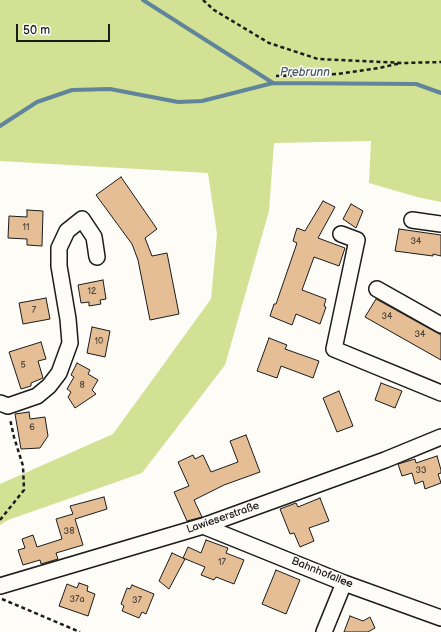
<!DOCTYPE html>
<html>
<head>
<meta charset="utf-8">
<style>
	body { margin:0 }
	#map { position:relative; width:441px; height:632px; overflow:hidden; background:#fdfcf7; font-family:"Balsamiq Sans",sans-serif }
	canvas { display:block }
	.scale { position:absolute; left:16px; top:24px; width:94px; height:18px; box-sizing:border-box; border:2px solid #1c1c1c; border-top:0; padding-left:5px; font-size:12px; line-height:14px; white-space:nowrap; color:#1c1c1c; -webkit-text-stroke:3px #fdfcf7; paint-order:stroke }
</style>
</head>
<body>
<div id="map">
<canvas width="441" height="632"></canvas>
<div class="scale">50 m</div>
</div>
<script>
const c = document.querySelector('canvas').getContext('2d');
c.lineJoin = 'round';
function fillPath(path, color) {
  c.fillStyle = color;
  c.fill(path, 'evenodd');
}
function shape(rows) {
  const path = new Path2D();
  for (const r of rows) {
    path.moveTo(r[0], r[1]);
    for (let i = 2; i < r.length; i += 2) path.lineTo(r[i], r[i + 1]);
  }
  return path;
}
function strokePath(path, color, width, dash) {
  c.strokeStyle = color;
  c.lineWidth = width;
  c.lineCap = dash ? 'butt' : 'round';
  c.setLineDash(dash || []);
  c.stroke(path);
}
function write(font, color, halo, rows, align = 'center') {
  c.font = font + ' "Balsamiq Sans",sans-serif';
  c.lineWidth = 3;
  c.setLineDash([]);
  c.textBaseline = 'middle';
  c.strokeStyle = halo;
  c.fillStyle = color;
  for (const [text, x, y, turn = 0] of rows) {
    c.save();
    c.translate(x, y);
    c.rotate((+turn || 0) * Math.PI / 180);
    c.textAlign = isNaN(turn) ? turn : align;
    if (halo) c.strokeText(text, 0, 0);
    c.fillText(text, 0, 0);
    c.restore();
  }
}
fillPath(shape([
	[0,0,441,0,441,202,417,197,369,183,371,141,274,143,269,211,225,365,142,473,8,520,0,525,0,484,113,434,211,299,217,234,208,173,0,161]
]), '#d3e194');
strokePath(shape([
	[143,0,273,83,416,84,441,93],
	[0,126,37,102,72,90,110,89,178,102,202,101,273,83]
]), '#60859b', 4);
const building = shape([
	[121,177,157,229,145,238,152,256,167,253,179,314,150,320,138,260,132,244,96,195,121,177],
	[323,201,335,207,318,238,345,248,339,266,314,257,302,290,326,299,324,306,326,307,320,324,296,314,292,325,270,316,274,304,276,304,297,243,293,241,297,228,305,231,323,201],
	[351,204,363,211,356,228,343,219,351,204],
	[27,210,43,211,42,246,27,245,27,239,8,238,9,216,27,217,27,210],
	[399,229,441,235,441,256,433,254,433,256,395,251,399,229],
	[103,280,106,299,100,300,101,304,89,306,89,302,81,303,78,285,103,280],
	[46,298,50,319,23,324,19,303,46,298],
	[376,299,441,335,441,360,365,317,376,299],
	[92,327,110,331,105,357,87,353,92,327],
	[269,338,287,345,285,349,319,361,313,378,281,366,277,378,257,371,269,338],
	[41,342,46,359,38,361,43,378,31,383,31,386,21,389,9,352,41,342],
	[77,363,90,370,88,374,98,380,92,390,96,394,75,408,68,397,71,392,67,389,74,377,71,375,77,363],
	[381,383,402,391,395,408,375,400,381,383],
	[339,391,353,426,337,432,323,398,339,391],
	[29,412,30,419,45,417,48,436,40,448,21,449,15,414,29,412],
	[246,435,260,472,224,485,194,500,202,517,187,521,174,492,189,486,178,462,193,455,195,459,203,455,211,472,238,462,230,441,246,435],
	[437,456,441,470,441,473,438,474,441,483,425,489,423,481,415,484,412,473,402,476,398,464,415,459,416,463,437,456],
	[104,497,107,509,75,519,83,545,56,553,58,559,41,564,40,560,23,565,18,550,25,548,22,539,33,535,37,547,62,539,56,519,73,514,70,506,104,497],
	[320,498,329,521,309,528,314,541,300,547,294,533,290,534,280,509,296,503,298,507,320,498],
	[206,540,228,548,226,553,244,560,234,584,216,577,214,580,201,575,205,567,183,558,188,547,201,553,206,540],
	[172,553,185,559,169,589,159,581,172,553],
	[276,570,300,580,286,614,262,604,276,570],
	[79,583,88,586,87,591,95,594,88,616,59,606,67,584,77,588,79,583],
	[132,585,154,594,146,614,142,612,139,618,122,611,124,606,121,604,127,588,130,589,132,585],
	[350,616,363,621,370,617,375,628,368,632,344,632,350,616]
]);
fillPath(building, '#e5be96');
strokePath(building, '#1c1c1c', 1);
const minor = shape([
	[412,220,441,224],
	[341,234,357,240,334,349,441,393],
	[377,289,441,325],
	[0,403,8,406,37,396,49,386,59,373,70,343,68,319,59,266,59,248,67,231,82,219,94,237,97,257],
	[203,526,344,583,441,618],
	[0,586,203,526,385,460,441,437],
	[324,632,344,583]
]);
strokePath(minor, '#1c1c1c', 18);
strokePath(shape([
	[203,0,214,10,269,43,318,59,404,63,441,62],
	[276,76,337,74,379,68,401,63],
	[0,520,24,490,23,466,14,437,10,419],
	[2,599,80,632]
]), '#1c1c1c', 2.5, [4, 3]);
strokePath(minor, '#fdfcf7', 15);
write('9px', '#4e443a', null, [
	["11",26,228],
	["34",416,242],
	["12",92,292],
	["7",34,311],
	["34",387,317],
	["34",420,335],
	["10",99,342],
	["5",23,366],
	["8",82,386],
	["6",32,428],
	["33",421,471],
	["38",69,532],
	["17",222,563],
	["37a",77,600],
	["37",137,601]
]);
write('11px', '#1c1c1c', '#fdfcf7', [
	["Lawieserstraße",223,518,-19],
	["Bahnhofallee",322,573,22]
]);
write('italic 12px', '#445966', '#fdfcf7', [
	["Prebrunn",305,73]
]);
</script>
</body>
</html>
